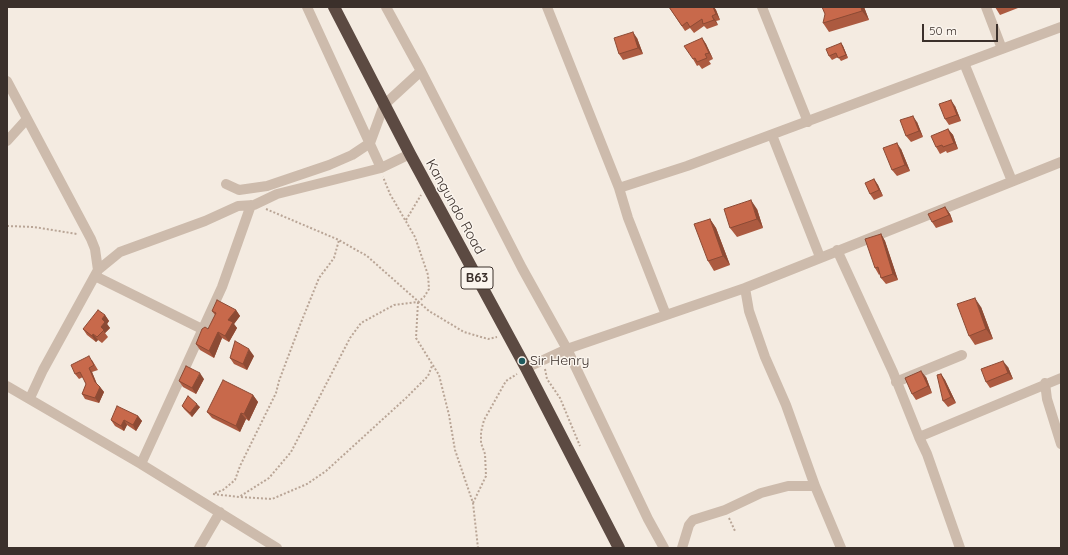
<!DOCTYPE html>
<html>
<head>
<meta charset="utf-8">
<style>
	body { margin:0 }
	#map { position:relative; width:1068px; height:555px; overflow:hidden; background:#f4ebe1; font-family:Quicksand,sans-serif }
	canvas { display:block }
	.frame { position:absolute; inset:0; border:8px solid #3b302b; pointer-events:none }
	.scale { position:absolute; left:922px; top:24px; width:76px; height:18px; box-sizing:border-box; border:2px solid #3b302b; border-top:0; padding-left:5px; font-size:12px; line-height:14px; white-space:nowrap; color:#3b302b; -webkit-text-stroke:3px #fbf5ee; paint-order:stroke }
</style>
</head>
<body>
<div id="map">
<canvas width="1068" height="555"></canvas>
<div class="frame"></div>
<div class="scale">50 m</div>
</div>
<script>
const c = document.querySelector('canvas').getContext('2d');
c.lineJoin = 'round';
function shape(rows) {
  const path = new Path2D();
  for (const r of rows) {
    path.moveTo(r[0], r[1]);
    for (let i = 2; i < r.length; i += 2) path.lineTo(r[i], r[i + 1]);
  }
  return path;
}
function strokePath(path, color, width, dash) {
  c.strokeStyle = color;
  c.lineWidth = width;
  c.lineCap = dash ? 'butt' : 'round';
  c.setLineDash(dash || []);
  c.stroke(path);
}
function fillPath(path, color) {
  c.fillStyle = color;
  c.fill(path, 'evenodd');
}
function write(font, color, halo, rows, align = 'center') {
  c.font = font + ' Quicksand,sans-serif';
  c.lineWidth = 3;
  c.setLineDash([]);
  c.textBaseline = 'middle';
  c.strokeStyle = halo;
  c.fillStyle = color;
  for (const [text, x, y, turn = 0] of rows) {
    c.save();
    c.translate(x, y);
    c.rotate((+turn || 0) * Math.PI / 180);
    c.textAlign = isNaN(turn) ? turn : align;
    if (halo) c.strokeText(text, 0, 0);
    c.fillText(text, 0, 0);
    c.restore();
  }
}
strokePath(shape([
	[266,209,339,240,367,256,429,311,464,332,488,339,497,337],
	[406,220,421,195],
	[7,226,34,227,77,234],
	[418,302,416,338,439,375,449,415,455,450,473,503,478,548],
	[545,369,547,379,560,398,580,446],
	[215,493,223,490,235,480,240,466,276,393,279,381,300,325,319,278,334,258,339,240],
	[213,494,239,497,269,478,291,452,350,338,361,323,394,305,418,302,424,297,429,289,428,275,415,237,390,194,383,177],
	[241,497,272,499,307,484,326,471,406,398,428,376,432,366],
	[473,503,486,476,485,454,481,443,481,432,484,420,506,381,517,374],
	[729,518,735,531]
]), '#b9a596', 2, [2, 2]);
strokePath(shape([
	[307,7,381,168],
	[386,7,421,71,522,268,567,349,648,519,664,548],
	[547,7,619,188,628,218,666,315],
	[762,7,808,122],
	[986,7,1002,49],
	[964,63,1012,181],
	[7,81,91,239,95,249,98,270],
	[772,135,820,257],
	[7,141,26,120],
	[226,184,239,190,267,186,329,165,352,155,370,143,384,105,421,71],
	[619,188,687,166,1061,27],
	[837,250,893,372,919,437,1061,378],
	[95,276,204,330],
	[745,288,749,311,765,357,786,405,815,486,841,548],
	[526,368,567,349,745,288,1061,162],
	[896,382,962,355],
	[1045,383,1047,399,1061,444],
	[7,386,141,464,277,548],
	[30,398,43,370,98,270,120,252,205,221,238,206,254,205,277,194,381,168,410,154],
	[919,437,927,454,960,548],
	[141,464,222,287,251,205],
	[199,548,220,512],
	[682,548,689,525,693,520,725,510,761,493,788,486,815,486]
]), '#cdbbac', 10);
strokePath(shape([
	[334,7,410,154,526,368,619,548]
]), '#5c4a42', 12);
fillPath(shape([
	[669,7,714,7,716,10,720,20,716,21,718,25,707,29,704,26,694,33,690,28,685,31],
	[864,7,869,20,829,32,823,23],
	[995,7,1018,7,1018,8,1000,15],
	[637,38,643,54,623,60,619,54],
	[702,38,706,44,713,59,709,61,711,64,702,69,699,65,697,66,693,59],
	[841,43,843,46,848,58,841,61,838,57,832,60,829,56],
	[955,106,961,121,949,125,945,119],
	[917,122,923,137,911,142,906,136],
	[948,129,953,135,958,149,947,153,946,151,940,154,936,147],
	[901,149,910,171,897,176,892,170],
	[874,179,878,185,883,196,874,200,870,194],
	[945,207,950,214,953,222,936,228,932,222],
	[757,209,763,228,737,237,730,228],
	[710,219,716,228,730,265,714,271,708,261],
	[881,234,885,241,898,280,886,284,881,278,880,274,879,275,875,268],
	[981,307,993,339,975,345,969,336],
	[236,310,240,316,234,324,237,328,229,342,222,338,214,358,200,350,196,344,208,329,215,315,212,311],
	[105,315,109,321,107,324,110,328,105,333,108,337,102,343,98,340,96,342,87,335,83,329],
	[254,356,247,370,234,364,230,358],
	[92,360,98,370,92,372,97,384,100,387,104,392,99,403,85,399,82,394,86,384,83,377,79,379,75,374],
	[1008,367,1013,379,990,388,986,382],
	[941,374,945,380,956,403,948,407,943,401],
	[926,377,932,393,916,400,912,394],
	[204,379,196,394,183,387,179,381],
	[253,395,258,402,249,421,246,419,240,432,212,418,207,412],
	[182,406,200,407,192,417,184,409],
	[138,416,142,421,136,431,127,425,124,431,115,426,111,420]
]), '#ac5a40');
fillPath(shape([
	[713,7,714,7,716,10,720,20,716,14],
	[861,7,864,7,869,20,862,11],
	[712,16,716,21,718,25,714,20],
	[633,32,637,38,643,54,638,48],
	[702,38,706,44,713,59,709,53],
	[841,43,843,46,848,58,846,55],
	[951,100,955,106,961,121,957,115],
	[913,116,917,122,923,137,919,131],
	[948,129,953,135,958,149,954,143],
	[897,143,901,149,910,171,905,165],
	[874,179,878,185,883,196,879,190],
	[751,200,757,209,763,228,757,219],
	[945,207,950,214,953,222,949,215],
	[710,219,716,228,730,265,723,256],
	[881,234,885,241,898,280,893,274],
	[975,298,981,307,993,339,986,329],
	[236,310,240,316,234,324,237,328,229,342,225,336,228,320],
	[105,315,109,321,107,324,110,328,105,333,101,327,102,319],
	[218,332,222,338,214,358,209,351],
	[93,334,98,340,96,342,92,336],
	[249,349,254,356,247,370,243,364],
	[1003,361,1008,367,1013,379,1008,373],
	[89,368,92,372,98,387,95,382],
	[921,371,926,377,932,393,928,386],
	[200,373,204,379,196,394,192,388],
	[941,374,945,380,956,403,951,397],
	[100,387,104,392,99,403,95,398],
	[253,395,258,402,249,421,244,414],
	[197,404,200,407,192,417,190,413],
	[241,413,246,419,240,432,236,426],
	[138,416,142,421,136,431,133,425],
	[124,420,127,425,124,431,121,426]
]), '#8c4a34');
const building = shape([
	[669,7,713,7,716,14,712,16,714,20,703,24,702,19,690,27,687,22,682,26,669,7],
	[822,7,861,7,862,11,823,23,825,14,822,7],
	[633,32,638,48,619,54,614,38,633,32],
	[702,38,709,53,705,54,707,58,697,62,695,58,693,59,684,46,702,38],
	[841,43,846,55,838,58,836,53,829,56,826,49,841,43],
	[951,100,957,115,945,119,939,104,951,100],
	[913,116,919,131,906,136,900,120,913,116],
	[948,129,954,143,943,147,942,145,936,147,931,136,948,129],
	[897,143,905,165,892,170,883,148,897,143],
	[874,179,879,190,870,194,865,183,874,179],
	[751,200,757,219,730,228,724,209,751,200],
	[945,207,949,215,932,222,928,214,945,207],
	[710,219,723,256,708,261,694,224,710,219],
	[881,234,893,274,881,278,878,267,875,268,865,239,881,234],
	[975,298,986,329,969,336,957,304,975,298],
	[217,300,236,310,228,320,233,322,225,336,218,332,209,351,196,344,202,329,205,327,208,329,216,313,212,311,217,300],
	[98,310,105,315,102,319,105,322,101,327,104,330,97,337,93,334,92,336,83,329,98,310],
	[235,341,249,349,243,364,230,358,235,341],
	[89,356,94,365,89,368,95,382,100,387,95,398,82,394,86,384,80,372,75,374,71,365,89,356],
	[1003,361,1008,373,986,382,981,369,1003,361],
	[186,366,200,373,192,388,179,381,186,366],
	[921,371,928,386,912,394,905,378,921,371],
	[941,374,951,397,943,401,937,375,941,374],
	[223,380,253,395,244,414,241,413,236,426,207,412,223,380],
	[188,396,197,404,190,413,182,406,188,396],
	[117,406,138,416,133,425,124,420,121,426,111,420,117,406]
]);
fillPath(building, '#c8694b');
strokePath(building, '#8c4a34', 1);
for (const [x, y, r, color] of [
	[522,361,4,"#1f5a5e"]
]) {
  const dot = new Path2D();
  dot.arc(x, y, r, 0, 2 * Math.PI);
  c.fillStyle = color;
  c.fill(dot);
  strokePath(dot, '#fbf5ee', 1.5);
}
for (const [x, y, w] of [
	[477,278,32]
]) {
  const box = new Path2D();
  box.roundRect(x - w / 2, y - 11, w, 22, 3);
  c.fillStyle = '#fbf5ee';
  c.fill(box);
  strokePath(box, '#3b302b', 1);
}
write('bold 13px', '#3b302b', null, [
	["B63",477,278]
]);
write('14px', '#3b302b', '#fbf5ee', [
	["Kangundo Road",455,207,61]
]);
write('14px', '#3b302b', '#fbf5ee', [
	["Sir Henry",530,361]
], 'left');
</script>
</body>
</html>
